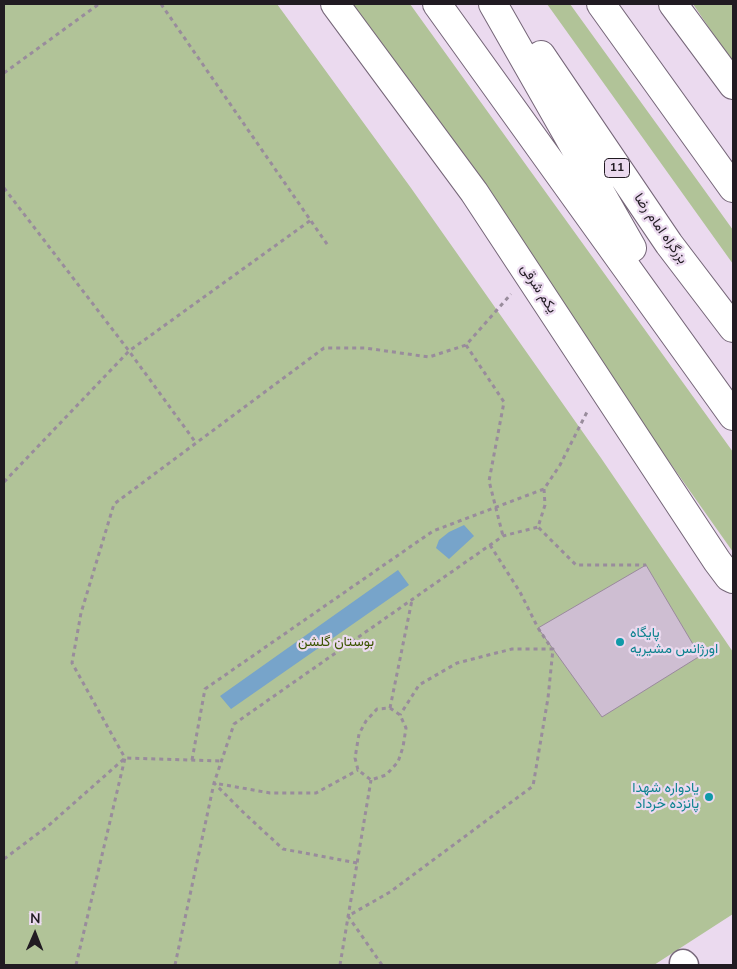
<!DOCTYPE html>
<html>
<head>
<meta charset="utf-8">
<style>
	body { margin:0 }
	#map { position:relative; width:737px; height:969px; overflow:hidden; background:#ebdaef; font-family:"Nunito Sans",sans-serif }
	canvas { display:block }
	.frame { position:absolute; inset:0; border:5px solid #211b22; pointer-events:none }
	.north { position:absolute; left:10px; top:909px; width:50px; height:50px; -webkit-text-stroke:4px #ebdaef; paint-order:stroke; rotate:1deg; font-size:14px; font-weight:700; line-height:20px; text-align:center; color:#211b22 }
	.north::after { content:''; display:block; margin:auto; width:18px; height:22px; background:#211b22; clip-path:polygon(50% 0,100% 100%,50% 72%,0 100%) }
</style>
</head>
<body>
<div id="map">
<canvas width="737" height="969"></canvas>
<div class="frame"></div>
<div class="north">N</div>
</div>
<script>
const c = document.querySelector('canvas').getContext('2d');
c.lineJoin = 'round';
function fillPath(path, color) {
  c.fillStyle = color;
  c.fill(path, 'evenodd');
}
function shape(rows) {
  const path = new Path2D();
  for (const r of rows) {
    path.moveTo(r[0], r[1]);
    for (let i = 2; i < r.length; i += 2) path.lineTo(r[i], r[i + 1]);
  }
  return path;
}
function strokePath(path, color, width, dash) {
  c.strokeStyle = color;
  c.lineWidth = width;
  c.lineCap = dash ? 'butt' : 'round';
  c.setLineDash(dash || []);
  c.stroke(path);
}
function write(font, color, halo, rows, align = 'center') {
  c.font = font + ' "Nunito Sans",Vazirmatn,sans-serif';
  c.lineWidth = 4.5;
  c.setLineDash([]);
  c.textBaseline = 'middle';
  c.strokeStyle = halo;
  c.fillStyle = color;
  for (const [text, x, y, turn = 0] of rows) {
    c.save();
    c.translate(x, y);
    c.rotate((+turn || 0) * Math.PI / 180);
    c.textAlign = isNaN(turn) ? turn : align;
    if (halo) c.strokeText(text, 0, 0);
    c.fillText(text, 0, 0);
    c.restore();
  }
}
fillPath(shape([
	[4,4,277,4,411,188,601,458,733,652,733,914,654,965,4,965],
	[346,4,410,4,733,452,733,552],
	[547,4,570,4,700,184,733,230,733,264],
	[693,4,733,4,733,64,730,59]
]), '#b1c398');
fillPath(shape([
	[464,525,474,536,449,559,436,548,439,540,449,532],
	[398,570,409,585,231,709,220,696]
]), '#77a4ca');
const building = shape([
	[646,565,700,656,602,717,538,628,646,565]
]);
fillPath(building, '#cebed2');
strokePath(building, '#9a8a9d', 1);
const minor = shape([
	[683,963,685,965]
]);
const major = shape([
	[335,4,474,192,717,561,729,577,733,579]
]);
const highway = shape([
	[437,4,733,416],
	[493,4,632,248],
	[601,4,733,188],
	[673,4,733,85],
	[541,55,669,244,733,328]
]);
strokePath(minor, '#756678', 29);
strokePath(major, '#756678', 30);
strokePath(highway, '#756678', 30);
strokePath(shape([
	[161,4,329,247],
	[4,73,99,4],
	[4,188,129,351,196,443],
	[466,345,504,402,489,481,503,536],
	[4,482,129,351,311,220],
	[544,489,545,505,538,527,576,565,646,565],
	[490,545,520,592,538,628,552,649],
	[390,708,400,715,406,728,403,747,398,762,386,775,371,780,358,770,355,758,359,734,366,721,377,709,390,708],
	[390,708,412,600],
	[192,760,205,689,433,531,544,489,560,465,588,410],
	[4,859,48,826,125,758,222,761],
	[357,863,283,849,245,814,214,783,270,793,316,793,358,770],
	[76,965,125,758,72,663,81,613,114,504,324,348,365,348,429,357,466,345,511,294],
	[175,965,214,783,234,724,503,536,538,527],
	[340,965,371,780],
	[382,965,348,916,390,892,533,786,548,698,553,649,512,649,457,663,419,685,400,715]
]), '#998c9c', 3, [4, 4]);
strokePath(minor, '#fff', 26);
strokePath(major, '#fff', 28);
strokePath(highway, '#fff', 28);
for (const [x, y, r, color] of [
	[620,642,5,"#0f9aa8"],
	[709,797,5,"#0f9aa8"]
]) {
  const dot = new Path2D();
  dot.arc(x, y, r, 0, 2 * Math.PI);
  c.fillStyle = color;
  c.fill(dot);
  strokePath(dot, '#ebdaef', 2);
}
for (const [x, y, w] of [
	[617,168,25]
]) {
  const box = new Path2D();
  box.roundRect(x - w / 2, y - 9.5, w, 19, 4);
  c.fillStyle = '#ebdaef';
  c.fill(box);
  strokePath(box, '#211b22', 1);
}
write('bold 12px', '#211b22', null, [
	["11",617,168]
]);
write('14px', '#211b22', '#ebdaef', [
	["بزرگراه امام رضا",660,229,55],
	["یکم شرقی",538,289,57]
]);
write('14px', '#0d838f', '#ebdaef', [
	["پایگاه",630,634],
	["اورژانس مشیریه",630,650],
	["یادواره شهدا",699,789,"right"],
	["پانزده خرداد",699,805,"right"]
], 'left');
write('14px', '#3d5502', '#ebdaef', [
	["بوستان گلشن",336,643]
]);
</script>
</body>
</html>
